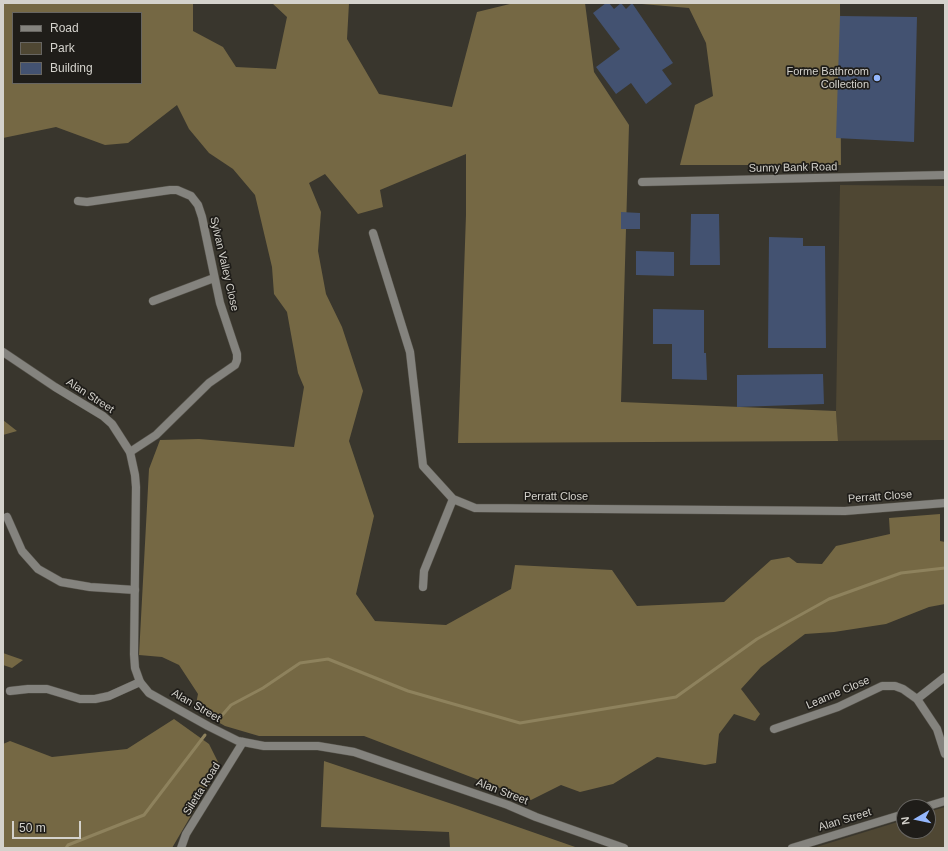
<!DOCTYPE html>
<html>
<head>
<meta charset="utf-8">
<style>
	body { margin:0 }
	#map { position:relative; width:948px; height:851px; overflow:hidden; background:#39362d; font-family:Helvetica,sans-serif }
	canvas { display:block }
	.frame { position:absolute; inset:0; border:4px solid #d4d2cc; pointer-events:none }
	.legend { position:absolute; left:12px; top:12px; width:130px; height:72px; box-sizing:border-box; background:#1f1d19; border:1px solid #676561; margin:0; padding:5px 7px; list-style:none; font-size:12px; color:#d4d2cc }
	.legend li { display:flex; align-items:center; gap:8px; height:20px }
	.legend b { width:20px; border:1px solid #676561 }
	.north { position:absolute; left:896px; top:799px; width:40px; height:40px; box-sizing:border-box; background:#1f1d19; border:1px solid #676561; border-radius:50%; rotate:261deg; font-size:11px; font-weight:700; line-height:16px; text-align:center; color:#d4d2cc }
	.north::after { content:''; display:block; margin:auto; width:14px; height:18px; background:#94b7fd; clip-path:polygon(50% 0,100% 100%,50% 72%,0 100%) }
	.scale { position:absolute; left:12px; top:821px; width:69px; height:18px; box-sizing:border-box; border:2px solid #d4d2cc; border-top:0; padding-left:5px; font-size:12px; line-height:14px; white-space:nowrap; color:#d4d2cc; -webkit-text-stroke:3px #1f1d19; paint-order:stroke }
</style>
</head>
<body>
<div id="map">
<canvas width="948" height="851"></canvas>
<div class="frame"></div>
<ul class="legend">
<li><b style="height:5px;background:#84837e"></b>Road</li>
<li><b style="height:11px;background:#4f4733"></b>Park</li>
<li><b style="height:11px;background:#435271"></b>Building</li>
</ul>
<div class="north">N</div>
<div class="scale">50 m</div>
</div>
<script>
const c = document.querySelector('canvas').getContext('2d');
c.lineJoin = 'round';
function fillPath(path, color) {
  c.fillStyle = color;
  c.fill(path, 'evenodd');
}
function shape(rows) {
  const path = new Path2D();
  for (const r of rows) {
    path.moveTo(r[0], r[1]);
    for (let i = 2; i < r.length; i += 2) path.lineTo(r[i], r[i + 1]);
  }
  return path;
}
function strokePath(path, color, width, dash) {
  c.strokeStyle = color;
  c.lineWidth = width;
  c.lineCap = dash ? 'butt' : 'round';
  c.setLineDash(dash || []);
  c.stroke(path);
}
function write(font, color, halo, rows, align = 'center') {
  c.font = font + ' Helvetica,sans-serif';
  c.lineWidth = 3.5;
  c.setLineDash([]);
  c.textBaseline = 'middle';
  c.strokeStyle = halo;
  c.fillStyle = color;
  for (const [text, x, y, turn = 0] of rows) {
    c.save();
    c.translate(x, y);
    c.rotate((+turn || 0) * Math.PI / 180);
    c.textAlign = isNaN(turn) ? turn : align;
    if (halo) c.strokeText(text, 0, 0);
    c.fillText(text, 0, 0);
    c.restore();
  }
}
fillPath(shape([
	[840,185,945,186,945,440,838,441,836,411],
	[945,807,945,848,813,848,904,820,904,831,928,831,928,812]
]), '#4f4733');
fillPath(shape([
	[3,3,193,3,193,31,223,47,236,67,276,69,287,17,272,3,349,3,347,39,379,94,452,107,477,12,514,3,585,3,594,72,629,125,621,402,836,411,838,441,458,443,466,215,466,154,380,190,383,207,358,214,325,174,309,183,321,212,318,251,326,294,342,327,363,391,349,441,374,516,356,594,375,621,446,625,511,589,515,565,612,570,637,606,724,602,771,560,789,557,797,563,822,564,836,546,890,534,889,518,940,514,940,541,945,542,945,604,929,607,886,624,834,632,805,634,761,667,741,689,760,714,755,721,734,714,719,734,716,763,705,765,657,757,613,784,580,792,561,785,531,800,364,736,259,736,225,726,195,709,198,694,179,665,162,657,139,655,149,469,160,440,199,439,294,447,304,387,298,373,287,312,274,294,272,267,255,195,233,169,209,153,189,129,177,105,128,143,105,145,56,127,3,138],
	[13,13,141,13,141,83,13,83],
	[630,3,840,3,841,165,680,165,695,105,713,96,706,43,689,8],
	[3,420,17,431,3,435],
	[3,653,23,660,12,668,3,665],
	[174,719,209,744,220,766,172,848,3,848,3,744,10,741,52,757,127,749],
	[324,761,455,805,578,848,450,848,449,832,321,827]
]), '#756844');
strokePath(shape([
	[218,720,231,705,263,688,300,663,328,659,408,691,520,723,676,697,757,639,829,599,901,573,945,568],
	[66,848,68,845,144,815,205,735]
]), '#8e825d', 3);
fillPath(shape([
	[606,3,609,3,614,9,621,3,626,9,632,3,673,63,662,70,672,84,646,104,631,83,616,94,596,67,620,49,593,13],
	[840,16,917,17,914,142,836,138],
	[621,212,640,213,640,229,621,229],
	[691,214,719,214,720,265,690,265],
	[769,237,803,238,803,246,825,246,826,348,768,348],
	[636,251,674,252,674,276,636,275],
	[653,309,704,310,704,353,706,353,707,380,672,379,672,344,653,344],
	[823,374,824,404,737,407,737,375]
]), '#435271');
const minor = shape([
	[642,182,945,175],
	[78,201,87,202,170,190,177,190,191,196,198,205,202,217,220,303,237,354,237,360,235,365,209,383,156,435,130,452],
	[373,233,410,352,423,466,453,499,475,508,845,511,945,503],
	[153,301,214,278],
	[7,517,22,551,38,569,61,582,90,587,135,590],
	[423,587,424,571,453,499],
	[10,691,28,689,47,689,80,699,95,699,109,696,140,682],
	[917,699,945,677],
	[774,729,838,707,882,686,895,686,903,689,917,699,937,729,945,754],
	[181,848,186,834,243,742]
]);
const tertiary = shape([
	[3,352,55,387,103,416,112,424,130,452,135,475,136,487,134,654,135,668,140,682,149,693,208,726,238,741,264,746,318,746,354,752,508,805,536,817,624,848],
	[925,807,945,801],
	[792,848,904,814]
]);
strokePath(minor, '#55524a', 9);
strokePath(tertiary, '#55524a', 9);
strokePath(minor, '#84837e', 8);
strokePath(tertiary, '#84837e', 8);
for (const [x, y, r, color] of [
	[877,78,4,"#94b7fd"]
]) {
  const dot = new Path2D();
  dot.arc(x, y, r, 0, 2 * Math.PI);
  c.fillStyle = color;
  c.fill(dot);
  strokePath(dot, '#1f1d19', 1.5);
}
write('11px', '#d4d2cc', '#1f1d19', [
	["Forme Bathroom",869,72],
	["Collection",869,85]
], 'right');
write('11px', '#d4d2cc', '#1f1d19', [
	["Sunny Bank Road",793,168,-1],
	["Sylvan Valley Close",224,264,77],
	["Alan Street",90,396,33],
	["Perratt Close",556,497],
	["Perratt Close",880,497,-4],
	["Leanne Close",838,693,-23],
	["Alan Street",196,706,30],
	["Siletta Road",202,789,-58],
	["Alan Street",502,792,21],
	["Alan Street",845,820,-17]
]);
</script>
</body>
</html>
